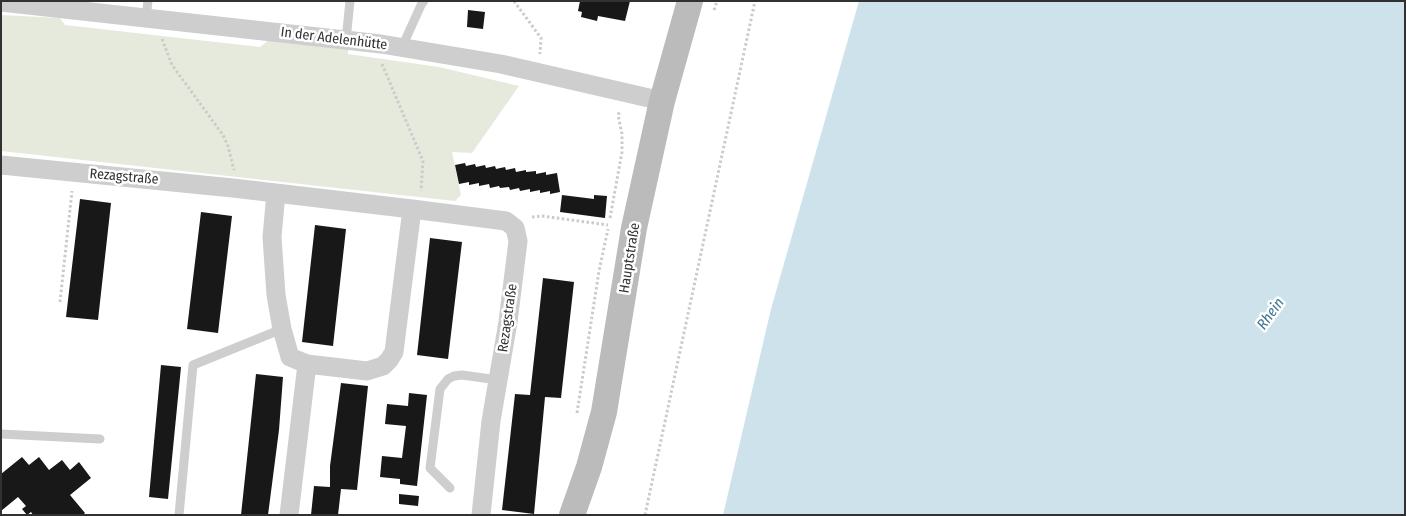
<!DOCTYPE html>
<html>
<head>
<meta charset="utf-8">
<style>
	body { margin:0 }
	#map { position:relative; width:1406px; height:516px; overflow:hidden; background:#fff; font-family:"Fira Sans Condensed",sans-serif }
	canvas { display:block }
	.frame { position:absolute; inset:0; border:2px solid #313131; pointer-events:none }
</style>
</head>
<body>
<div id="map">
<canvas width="1406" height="516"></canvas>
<div class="frame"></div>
</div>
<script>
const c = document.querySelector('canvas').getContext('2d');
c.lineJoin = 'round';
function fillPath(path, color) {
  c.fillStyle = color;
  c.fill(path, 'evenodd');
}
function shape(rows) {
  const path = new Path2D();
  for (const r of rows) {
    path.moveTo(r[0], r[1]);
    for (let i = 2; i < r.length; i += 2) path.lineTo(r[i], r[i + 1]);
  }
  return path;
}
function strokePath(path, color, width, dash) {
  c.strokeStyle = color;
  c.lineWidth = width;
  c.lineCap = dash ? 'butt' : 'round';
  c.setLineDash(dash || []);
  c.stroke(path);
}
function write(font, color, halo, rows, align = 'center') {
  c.font = font + ' "Fira Sans Condensed",sans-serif';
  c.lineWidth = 5;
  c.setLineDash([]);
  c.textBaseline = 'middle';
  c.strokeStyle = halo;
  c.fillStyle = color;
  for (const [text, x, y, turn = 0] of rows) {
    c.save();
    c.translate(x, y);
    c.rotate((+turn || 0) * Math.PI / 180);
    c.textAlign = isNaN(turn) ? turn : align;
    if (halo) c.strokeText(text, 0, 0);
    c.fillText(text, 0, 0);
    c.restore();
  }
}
fillPath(shape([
	[1,15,60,18,65,25,260,47,269,40,348,49,348,54,439,67,519,86,472,153,452,152,461,195,455,201,1,151]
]), '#e5eadd');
fillPath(shape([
	[859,1,1405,1,1405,515,723,515,771,309]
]), '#cee2ec');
fillPath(shape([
	[580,1,630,1,625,21,598,16,597,21,581,17,582,12,578,11],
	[468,10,485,12,483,29,467,27],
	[465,163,466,166,475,164,476,167,485,165,486,168,495,166,496,169,505,167,506,170,515,168,516,172,526,170,526,172,536,171,536,174,546,172,546,175,557,173,560,192,550,194,550,191,540,193,540,190,530,192,530,189,520,191,519,188,510,190,509,187,500,188,499,186,490,188,489,184,479,186,479,183,469,185,469,182,459,184,455,165],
	[562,195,594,199,594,195,607,196,605,218,560,212],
	[80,199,111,203,98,320,66,317],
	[201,212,232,216,218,333,187,329],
	[315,225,346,229,333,346,302,342],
	[430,238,462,242,448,359,417,355],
	[543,278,574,282,561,398,545,397,534,514,502,510,515,394,530,395],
	[161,365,181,367,168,499,149,497],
	[256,374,283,377,279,430,268,515,241,515],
	[341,383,368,386,357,490,341,489,338,515,311,515,314,486,330,487,330,466],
	[409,393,427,395,417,486,400,484,400,479,380,477,382,456,402,458,406,426,385,424,387,404,408,406],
	[22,457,29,465,39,457,49,470,62,460,70,470,79,462,91,478,70,495,85,513,83,515,33,515,31,512,27,515,22,509,26,506,18,497,1,511,1,474],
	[399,494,419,496,418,506,399,504]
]), '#181818');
strokePath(shape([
	[514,1,541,38,540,54],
	[714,10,717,1],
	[162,39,172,65,223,135,228,146,234,170],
	[382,64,423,161,421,191],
	[532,217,542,216,608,225],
	[610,218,622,152,622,134,618,115,620,111],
	[60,302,72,191],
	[577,413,599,271,608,229],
	[645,515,755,1]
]), '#cbcbcb', 3, [2.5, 2.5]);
strokePath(shape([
	[146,18,148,1],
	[346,40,350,1],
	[402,47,422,3,424,1],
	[1,434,100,439],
	[450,488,430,468,440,389,448,379,454,376,462,375,498,380],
	[179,515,193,365,282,329]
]), '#cecece', 9);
strokePath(shape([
	[1,2,381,44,501,64,662,101],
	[1,165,233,188,412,209],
	[276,193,272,237,276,295,282,329,290,357,307,364,367,371,383,366,389,360,394,352,395,344,412,209,506,221,515,228,518,241,508,322,491,421,481,515],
	[289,515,307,364]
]), '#cecece', 19);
strokePath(shape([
	[572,515,589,467,604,412,634,228,662,101,690,1]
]), '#bbb', 26);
write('14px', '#313131', '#fff', [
	["In der Adelenhütte",334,39,7],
	["Rezagstraße",124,177,5],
	["Hauptstraße",630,258,-81],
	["Rezagstraße",508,318,-82]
]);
write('italic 15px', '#417791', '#fff', [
	["Rhein",1271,314,-54]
]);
</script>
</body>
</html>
